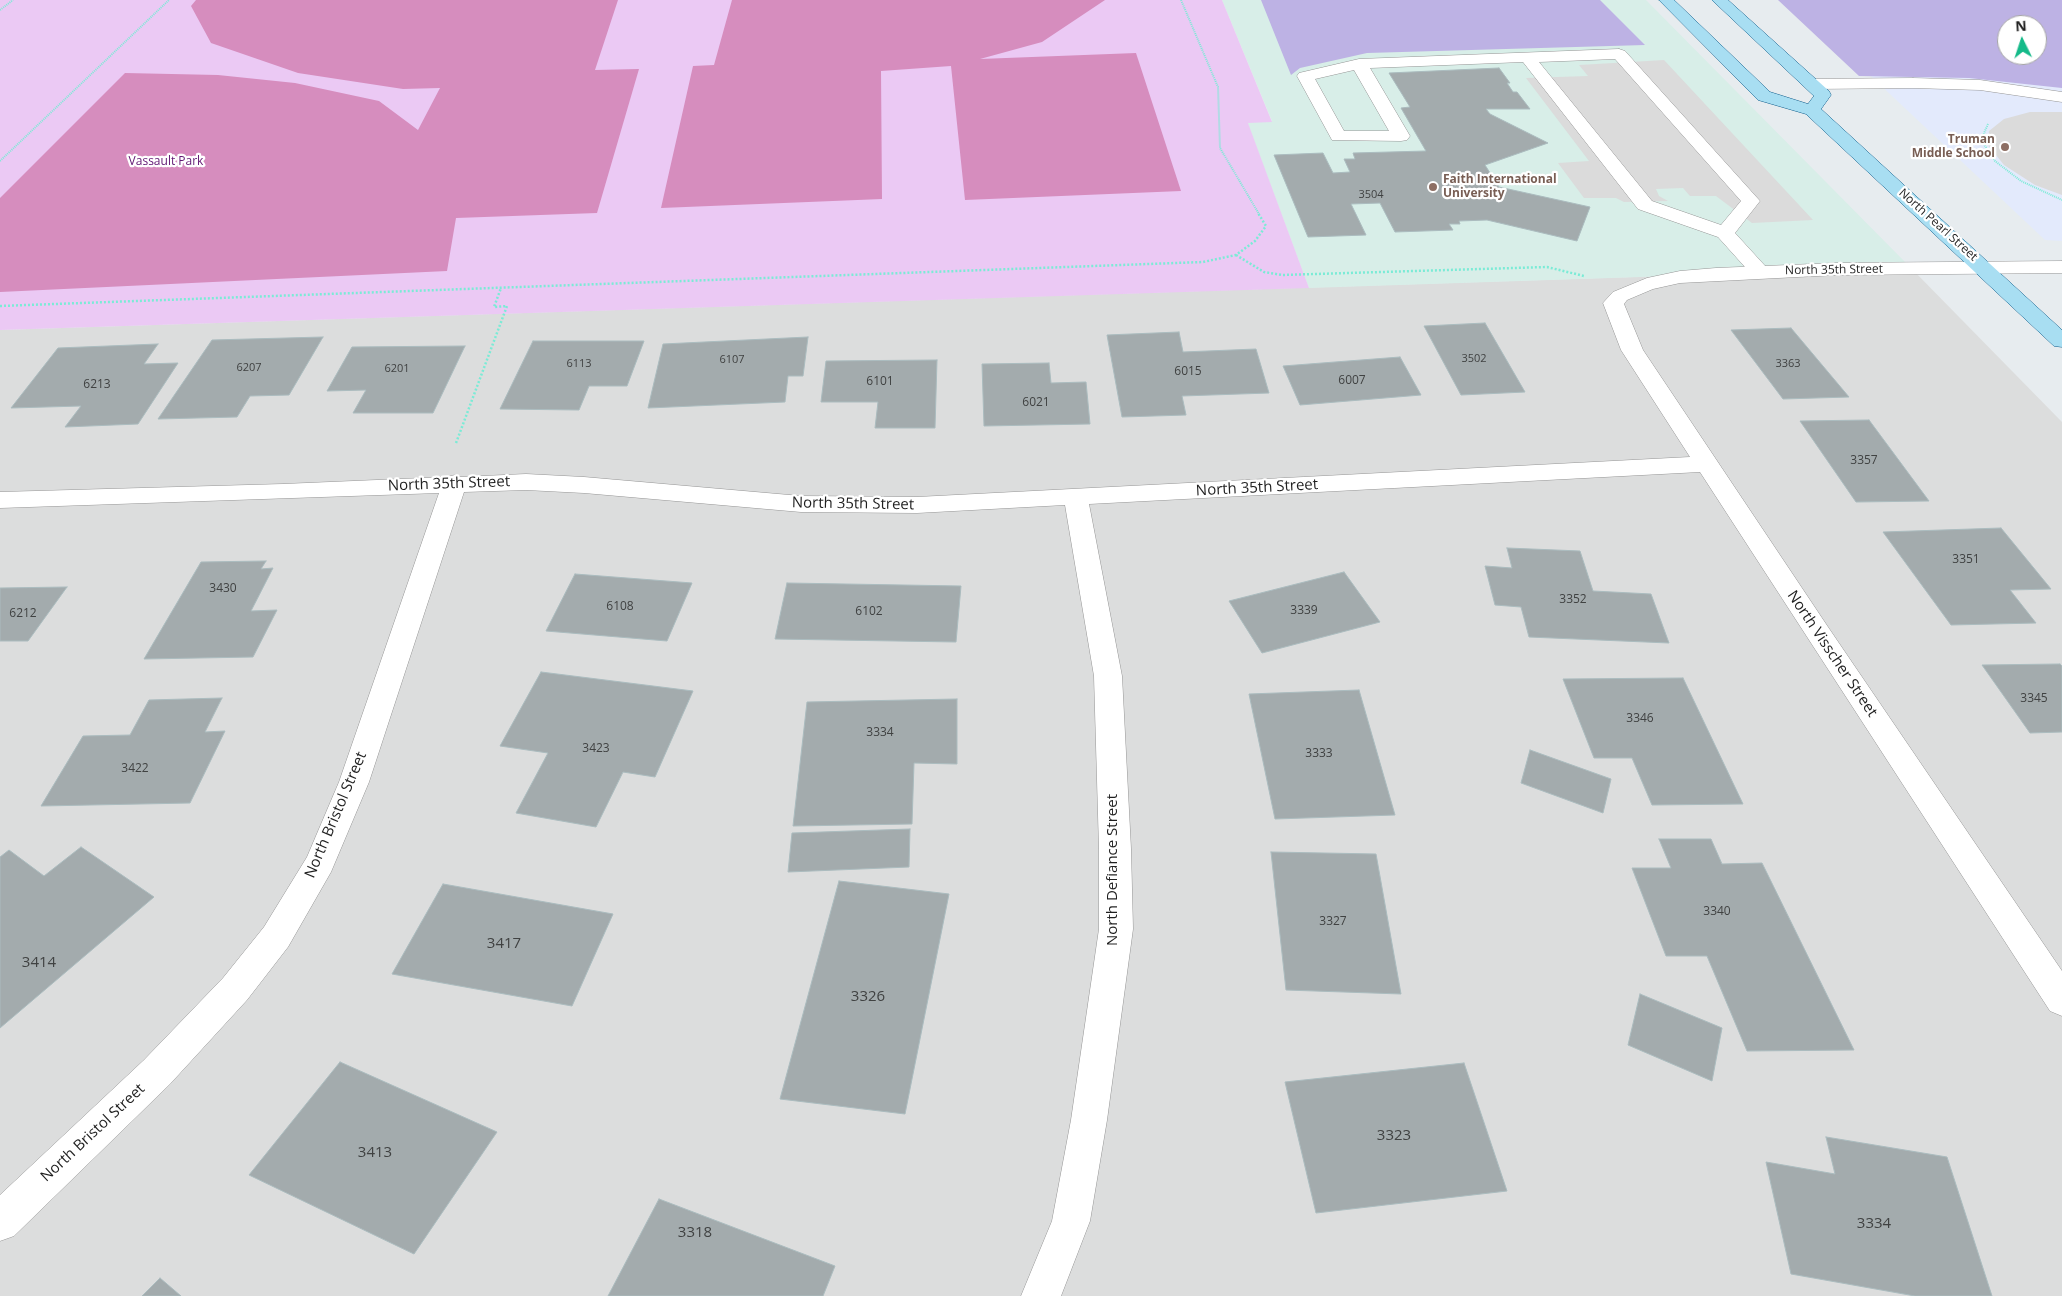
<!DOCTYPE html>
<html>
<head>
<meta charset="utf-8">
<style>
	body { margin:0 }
	#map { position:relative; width:2062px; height:1296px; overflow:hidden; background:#e7ecef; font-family:"Open Sans",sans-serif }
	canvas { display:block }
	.north { position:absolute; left:1997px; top:15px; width:50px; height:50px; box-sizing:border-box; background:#fff; border:1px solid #a5a5a5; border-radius:50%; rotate:356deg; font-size:14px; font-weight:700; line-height:20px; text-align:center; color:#1f1f1f }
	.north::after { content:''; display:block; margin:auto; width:18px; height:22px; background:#15ba89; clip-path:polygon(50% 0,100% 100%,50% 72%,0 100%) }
</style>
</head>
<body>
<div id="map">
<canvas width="2062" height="1296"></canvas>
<div class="north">N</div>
</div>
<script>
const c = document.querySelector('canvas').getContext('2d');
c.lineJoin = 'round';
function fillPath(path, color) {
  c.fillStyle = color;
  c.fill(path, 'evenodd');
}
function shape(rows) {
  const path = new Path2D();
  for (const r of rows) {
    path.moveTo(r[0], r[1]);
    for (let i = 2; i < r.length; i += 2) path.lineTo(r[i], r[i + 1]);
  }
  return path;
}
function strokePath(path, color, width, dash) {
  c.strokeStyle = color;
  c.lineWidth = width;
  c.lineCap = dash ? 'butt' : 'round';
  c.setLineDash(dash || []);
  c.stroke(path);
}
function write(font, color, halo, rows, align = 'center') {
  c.font = font + ' "Open Sans",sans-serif';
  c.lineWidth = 4.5;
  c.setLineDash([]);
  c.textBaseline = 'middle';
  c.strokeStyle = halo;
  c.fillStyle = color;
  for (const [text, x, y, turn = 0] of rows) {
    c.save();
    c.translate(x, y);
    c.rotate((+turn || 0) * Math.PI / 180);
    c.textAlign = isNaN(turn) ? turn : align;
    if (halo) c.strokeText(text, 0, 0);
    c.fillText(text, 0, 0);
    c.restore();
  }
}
fillPath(shape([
	[1911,268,2062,422,2062,1296,0,1296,0,330]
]), '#dcdddd');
fillPath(shape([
	[1222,0,1646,0,1911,268,1309,288,1247,122,1272,121]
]), '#d8eee8');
fillPath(shape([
	[1790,0,2062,0,2062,241,2045,240],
	[2007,25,2037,25,2037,55,2007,55]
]), '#e3eafc');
fillPath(shape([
	[1261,0,1600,0,1645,45,1367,53,1300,68,1291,75],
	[1778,0,2062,0,2062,88,1969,78,1859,76],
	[2007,25,2037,25,2037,55,2007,55]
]), '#bdb2e4');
fillPath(shape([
	[0,0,1222,0,1272,122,1248,123,1309,288,0,330]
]), '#ebc9f4');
fillPath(shape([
	[196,0,618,0,595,70,639,69,597,213,456,218,447,271,0,292,0,198,125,73,218,75,295,83,379,101,418,130,440,88,403,89,298,73,211,43,191,6],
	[732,0,1105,0,1042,42,980,59,1136,53,1181,191,965,200,951,66,881,71,882,199,661,208,693,66,714,65]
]), '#d68dbe');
fillPath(shape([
	[1664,60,1813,220,1752,223,1716,196,1690,196,1683,188,1656,189,1659,196,1668,201,1624,202,1616,198,1584,198,1558,163,1589,161,1526,78,1588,76,1579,65],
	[2030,112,2062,112,2062,195,2035,185,2004,165,1988,145,1989,131,2004,119]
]), '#dbdbdb');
const building = shape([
	[1499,68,1510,83,1507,83,1513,92,1517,92,1530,109,1486,109,1490,114,1548,143,1485,165,1499,187,1590,207,1577,241,1487,220,1459,221,1460,224,1449,224,1453,230,1395,232,1380,203,1351,204,1366,235,1308,237,1274,155,1323,153,1333,173,1350,172,1344,159,1355,159,1353,153,1426,151,1401,108,1410,107,1389,73,1499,68],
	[1485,323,1525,392,1461,395,1424,326,1485,323],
	[1791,328,1849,397,1783,399,1731,330,1791,328],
	[1179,332,1183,352,1256,349,1269,393,1182,396,1186,415,1122,417,1107,335,1179,332],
	[323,337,289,395,250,396,237,417,158,419,212,340,323,337],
	[808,337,803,376,788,376,785,402,648,408,663,344,808,337],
	[533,341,644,341,627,386,589,386,579,410,500,409,533,341],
	[158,344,144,364,178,363,138,424,65,427,81,406,11,408,58,348,158,344],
	[465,346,433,413,353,413,366,390,327,391,352,347,465,346],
	[1400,357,1421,395,1300,405,1283,366,1400,357],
	[937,360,935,428,875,428,878,402,821,402,826,361,937,360],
	[1049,363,1051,383,1086,382,1090,424,984,426,982,364,1049,363],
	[1869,420,1929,501,1856,502,1800,421,1869,420],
	[2001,528,2051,589,2010,590,2036,623,1951,625,1883,532,2001,528],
	[1507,548,1580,551,1593,591,1651,594,1669,643,1529,637,1521,607,1495,605,1485,566,1512,568,1507,548],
	[266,561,261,569,273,568,251,611,277,610,253,657,144,659,201,562,266,561],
	[1344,572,1380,622,1262,653,1229,601,1344,572],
	[575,574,692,583,667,641,546,631,575,574],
	[787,583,961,586,956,642,775,639,787,583],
	[67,587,28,641,0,641,0,588,67,587],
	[2060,664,2062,666,2062,732,2030,733,1982,665,2060,664],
	[541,672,693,691,655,777,623,772,596,827,516,813,548,753,500,746,541,672],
	[1683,678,1743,804,1652,805,1632,758,1594,758,1563,679,1683,678],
	[1359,690,1395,815,1275,819,1249,694,1359,690],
	[222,698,205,732,225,731,190,803,41,806,83,736,130,735,149,700,222,698],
	[957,699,957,764,914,763,912,824,793,826,807,702,957,699],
	[1530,750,1611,779,1603,813,1521,783,1530,750],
	[910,829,909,867,788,872,792,833,910,829],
	[1659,839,1711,839,1722,864,1762,863,1854,1050,1747,1051,1707,956,1666,956,1632,868,1671,868,1659,839],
	[81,847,154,897,0,1028,0,857,9,850,44,876,81,847],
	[1271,852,1376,854,1401,994,1286,990,1271,852],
	[839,881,949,894,905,1114,780,1099,839,881],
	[443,884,613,914,572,1006,392,974,443,884],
	[1640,994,1722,1028,1712,1081,1628,1045,1640,994],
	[340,1062,497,1132,414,1254,249,1175,340,1062],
	[1464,1063,1507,1191,1316,1213,1285,1082,1464,1063],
	[1826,1137,1947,1157,1992,1296,1915,1296,1791,1274,1766,1162,1835,1174,1826,1137],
	[659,1199,835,1266,823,1296,608,1296,659,1199],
	[160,1278,181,1296,142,1296,160,1278]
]);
fillPath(building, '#a3abad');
strokePath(building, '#abbcbf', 1);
const lane = shape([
	[1619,49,1625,51,1760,201,1735,233,1767,268,1770,272,1767,276,1760,278,1753,276,1718,237,1638,209,1523,62,1370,68,1410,136,1407,140,1401,141,1332,140,1297,76,1299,73,1359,59,1619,49],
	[1615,59,1741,201,1721,225,1652,201,1539,62,1615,59],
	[1354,70,1389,131,1344,131,1315,79,1354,70],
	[1913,78,1980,80,2062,92,2062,102,1980,90,1913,88,1812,89,1806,87,1804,84,1806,81,1812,79,1913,78]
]);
const street = shape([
	[2062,261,2062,273,1837,275,1680,283,1653,289,1627,300,1624,304,1643,350,1828,627,2062,971,2062,1016,2050,1011,1700,472,1089,504,1122,676,1131,849,1133,929,1107,1120,1090,1221,1061,1296,1021,1296,1052,1221,1071,1120,1099,929,1099,849,1094,676,1065,505,917,513,801,512,584,493,526,490,464,492,369,782,331,872,288,947,247,1000,170,1084,14,1236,0,1241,0,1195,144,1060,223,978,264,927,307,857,339,782,439,493,0,508,0,492,283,484,447,477,455,475,461,477,526,474,584,477,801,496,917,497,1690,457,1621,350,1603,303,1613,292,1647,278,1680,271,1716,268,1837,263,2062,261]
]);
const primary = shape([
	[1659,0,1674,0,1770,92,1808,104,1814,96,1712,0,1728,0,1829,91,1831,95,1821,109,2062,330,2062,347,2054,346,1806,114,1758,100,1659,0]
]);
strokePath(lane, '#969696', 1);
strokePath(street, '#969696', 1);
strokePath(primary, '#105d8b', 1);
strokePath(shape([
	[1181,0,1218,87,1220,148,1259,214],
	[0,10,13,0],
	[1988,124,1981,140,1995,161,2021,181,2062,200],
	[0,161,169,0]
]), '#7bebd6', 2, [1, 1]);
strokePath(shape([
	[1236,255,1264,272,1282,275,1547,267,1584,276],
	[0,306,1203,262,1236,255,1255,241,1266,226,1258,213],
	[456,443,507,306,494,307,501,288]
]), '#7bebd6', 2.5, [2, 2]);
fillPath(lane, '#fff');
fillPath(street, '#fff');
fillPath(primary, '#a8def2');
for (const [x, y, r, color] of [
	[2005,147,5,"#8d6e63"],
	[1433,187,5,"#8d6e63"]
]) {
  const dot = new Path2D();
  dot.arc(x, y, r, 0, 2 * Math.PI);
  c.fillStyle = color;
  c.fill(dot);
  strokePath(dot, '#fff', 2);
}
write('11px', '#404242', null, [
	["3504",1371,195],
	["3502",1474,359],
	["6107",732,360],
	["6113",579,364],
	["3363",1788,364],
	["6207",249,368],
	["6201",397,369]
]);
write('bold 12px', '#785e54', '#fff', [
	["Truman",1995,140],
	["Middle School",1995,154],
	["Faith International",1443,180,"left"],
	["University",1443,194,"left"]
], 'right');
write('12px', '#601773', '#fff', [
	["Vassault Park",166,162]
]);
write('12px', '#1f1f1f', '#fff', [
	["North Pearl Street",1938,225,42],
	["North 35th Street",1834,270,-1]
]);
write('12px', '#404242', null, [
	["6015",1188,372],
	["6007",1352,381],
	["6101",880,382],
	["6213",97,385],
	["6021",1036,403],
	["3357",1864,461],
	["3351",1966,560],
	["3430",223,589],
	["3352",1573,600],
	["6108",620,607],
	["3339",1304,611],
	["6102",869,612],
	["6212",23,614],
	["3345",2034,699],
	["3346",1640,719],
	["3334",880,733],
	["3423",596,749],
	["3333",1319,754],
	["3422",135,769],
	["3340",1717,912],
	["3327",1333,922]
]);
write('15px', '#1f1f1f', '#fff', [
	["North 35th Street",449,484,-2],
	["North 35th Street",1257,488,-3],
	["North 35th Street",853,504,1],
	["North Visscher Street",1832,654,56],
	["North Bristol Street",336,815,-67],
	["North Defiance Street",1113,870,-90],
	["North Bristol Street",93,1133,-43]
]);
write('15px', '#404242', null, [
	["3417",504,944],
	["3414",39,963],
	["3326",868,997],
	["3323",1394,1136],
	["3413",375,1153],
	["3334",1874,1224],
	["3318",695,1233]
]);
</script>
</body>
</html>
